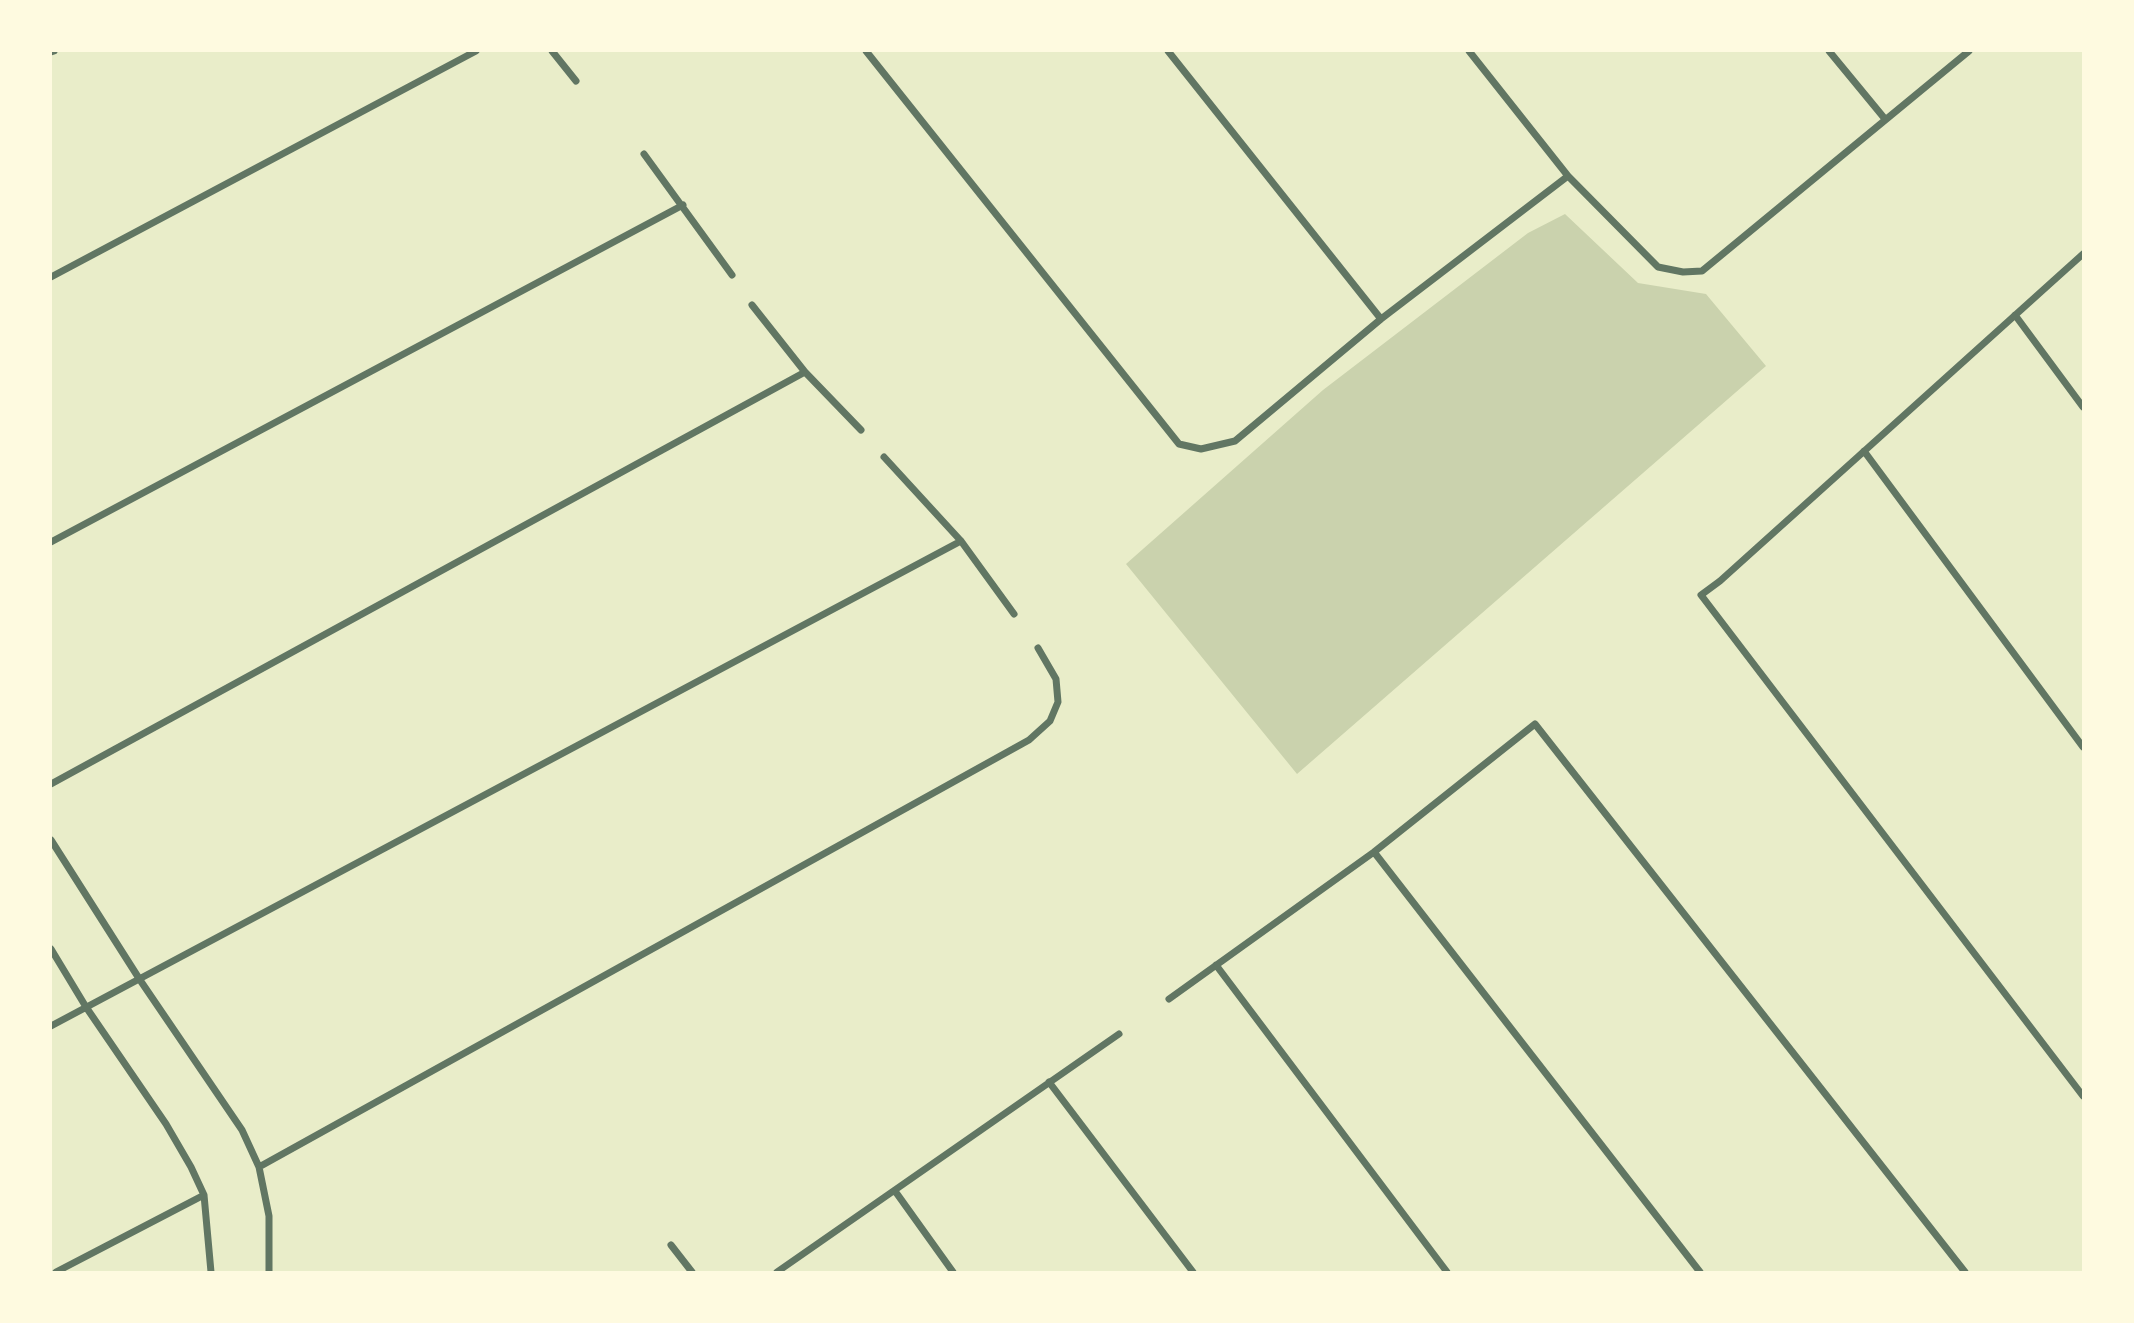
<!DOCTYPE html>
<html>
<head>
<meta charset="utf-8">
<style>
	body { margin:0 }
	#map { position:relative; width:2134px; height:1323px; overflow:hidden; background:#e9edc9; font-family:"Work Sans",sans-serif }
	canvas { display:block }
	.frame { position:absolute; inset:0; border:52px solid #fefae0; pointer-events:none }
</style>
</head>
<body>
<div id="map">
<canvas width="2134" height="1323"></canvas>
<div class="frame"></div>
</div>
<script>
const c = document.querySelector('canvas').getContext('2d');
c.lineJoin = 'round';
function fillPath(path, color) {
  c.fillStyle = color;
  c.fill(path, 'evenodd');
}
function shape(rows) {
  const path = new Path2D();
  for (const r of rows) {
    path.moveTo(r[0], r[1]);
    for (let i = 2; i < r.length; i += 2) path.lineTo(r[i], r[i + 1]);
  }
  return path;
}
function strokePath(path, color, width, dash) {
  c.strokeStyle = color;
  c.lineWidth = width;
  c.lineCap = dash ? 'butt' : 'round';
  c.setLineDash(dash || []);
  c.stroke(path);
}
fillPath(shape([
	[1565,214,1638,283,1706,294,1766,366,1297,774,1126,564,1323,390,1528,233]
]), '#cad2ad');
strokePath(shape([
	[552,51,576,81],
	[866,51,1179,444,1201,449,1235,441,1381,319,1568,176],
	[1168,51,1381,319],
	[1469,51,1568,176,1658,267,1683,272,1702,271,1969,51],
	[1829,51,1885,119],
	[51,52,54,51],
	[644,154,732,275],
	[2083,254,1720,581,1701,595,2083,1096],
	[51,277,476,51],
	[752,305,805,372,861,430],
	[2015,315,2083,407],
	[1864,451,2083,747],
	[884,457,961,541,1014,614],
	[51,542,683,205],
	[51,784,805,372],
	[51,840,140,980,242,1130,259,1167,269,1216,269,1272],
	[1374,852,1700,1272],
	[51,949,86,1007,166,1124,191,1167,204,1195,211,1272],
	[1216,965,1447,1272],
	[1169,999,1374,852,1535,724,1965,1272],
	[51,1026,961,541],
	[1049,1082,1193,1272],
	[259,1167,1029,740,1050,721,1058,702,1056,679,1038,648],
	[895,1191,953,1272],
	[671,1245,692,1272],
	[56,1272,204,1195],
	[777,1272,1119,1034]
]), '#617663', 7);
</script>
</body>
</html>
